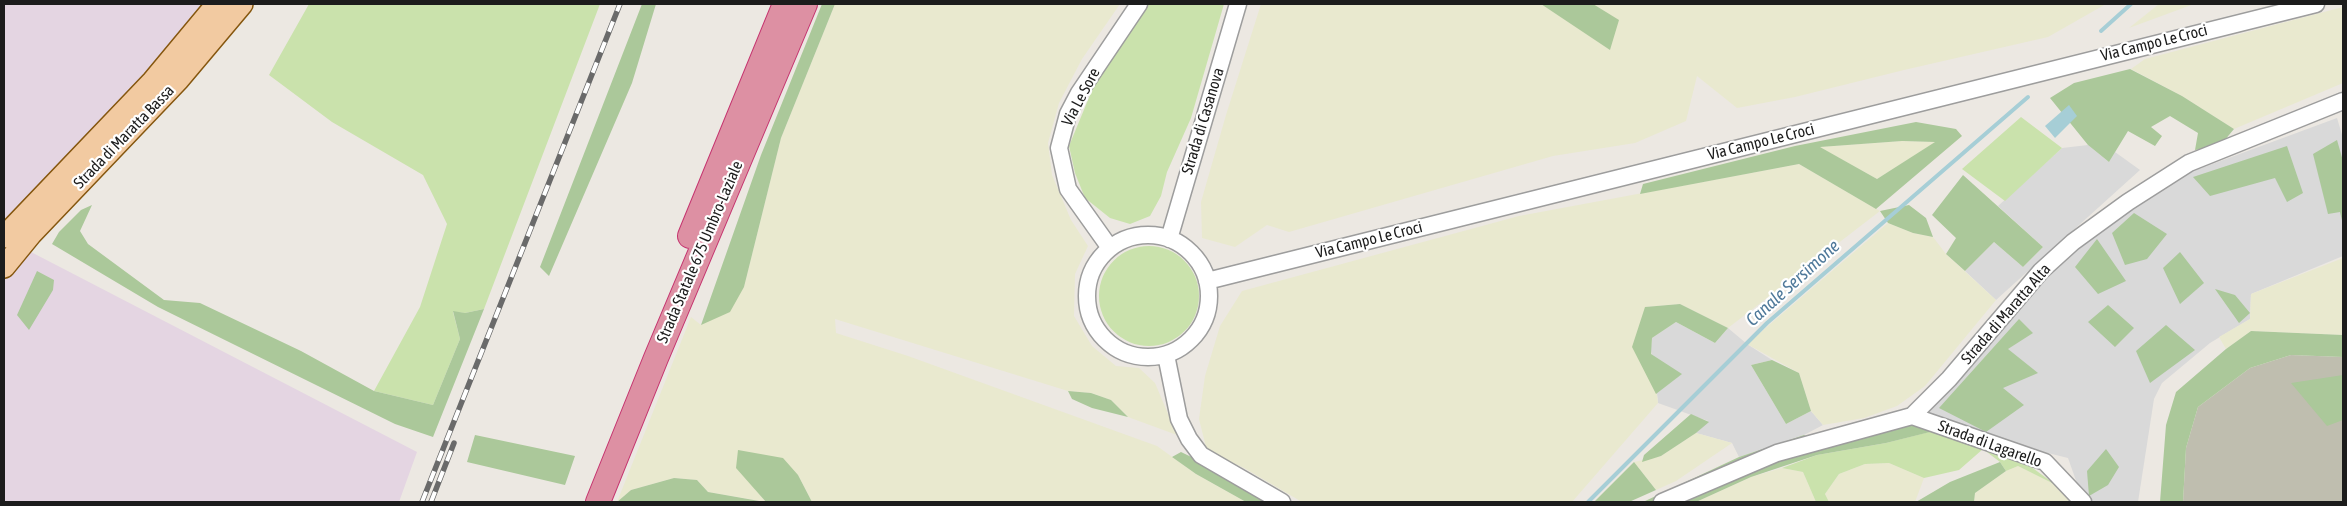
<!DOCTYPE html>
<html>
<head>
<meta charset="utf-8">
<style>
	body { margin:0 }
	#map { position:relative; width:2347px; height:506px; overflow:hidden; background:#ece8e2; font-family:"Asap Condensed",sans-serif }
	canvas { display:block }
	.frame { position:absolute; inset:0; border:5px solid #1c1c1c; pointer-events:none }
</style>
</head>
<body>
<div id="map">
<canvas width="2347" height="506"></canvas>
<div class="frame"></div>
</div>
<script>
const c = document.querySelector('canvas').getContext('2d');
c.lineJoin = 'round';
function fillPath(path, color) {
  c.fillStyle = color;
  c.fill(path, 'evenodd');
}
function shape(rows) {
  const path = new Path2D();
  for (const r of rows) {
    if (r.length === 3) {
      path.moveTo(r[0] + r[2], r[1]);
      path.arc(r[0], r[1], r[2], 0, 2 * Math.PI);
      continue;
    }
    path.moveTo(r[0], r[1]);
    for (let i = 2; i < r.length; i += 2) path.lineTo(r[i], r[i + 1]);
  }
  return path;
}
function strokePath(path, color, width, dash) {
  c.strokeStyle = color;
  c.lineWidth = width;
  c.lineCap = dash ? 'butt' : 'round';
  c.setLineDash(dash || []);
  c.stroke(path);
}
function write(font, color, halo, rows, align = 'center') {
  c.font = font + ' "Asap Condensed",sans-serif';
  c.lineWidth = 4.5;
  c.setLineDash([]);
  c.textBaseline = 'middle';
  c.strokeStyle = halo;
  c.fillStyle = color;
  for (const [text, x, y, turn = 0] of rows) {
    c.save();
    c.translate(x, y);
    c.rotate((+turn || 0) * Math.PI / 180);
    c.textAlign = isNaN(turn) ? turn : align;
    if (halo) c.strokeText(text, 0, 0);
    c.fillText(text, 0, 0);
    c.restore();
  }
}
fillPath(shape([
	[2337,118,2343,138,2343,256,2251,294,2250,319,2210,343,2162,383,2154,399,2138,502,2092,502,2079,489,2068,458,2000,441,1926,414,1961,376,2056,267,2108,222,2180,176],
	[2088,145,2109,162,2115,152,2140,170,1996,300,1965,271,1994,242,2023,267,2043,247,1998,206,2062,148],
	[1676,322,1715,343,1728,328,1747,344,1772,360,1751,365,1786,424,1811,411,1823,425,1804,435,1739,457,1732,443,1696,433,1708,421,1658,403,1657,393,1681,374,1650,355,1652,338]
]), '#d9d9d9');
fillPath(shape([
	[4,4,203,4,148,76,4,225],
	[4,238,417,452,399,502,4,502]
]), '#e4d5e2');
fillPath(shape([
	[2291,355,2343,357,2343,502,2183,502,2186,448,2198,407,2250,368]
]), '#bfbeaf');
fillPath(shape([
	[835,4,1120,4,1082,59,1059,103,1048,143,1052,175,1071,220,1088,246,1075,274,1074,316,1092,346,1116,366,1139,368,1155,383,1177,435,1128,417,1111,400,1091,393,1068,391,835,319,836,333,908,356,1157,446,1196,474,1246,502,812,502,798,475,755,489,766,502,708,492,697,480,674,478,631,490,617,502,691,317,701,325,744,287,781,138],
	[1261,4,2106,4,2048,37,1904,70,1795,97,1737,108,1697,76,1686,121,1635,143,1553,156,1289,232,1267,225,1235,247,1202,238,1201,202,1226,115],
	[2159,4,2194,4,2129,28],
	[2343,7,2343,83,2234,129,2182,96,2131,69,2145,59],
	[1901,141,1936,142,1877,179,1819,147],
	[1799,164,1880,211,1728,328,1680,304,1645,307,1658,403,1572,502,1302,502,1244,468,1207,451,1199,419,1205,376,1220,326,1242,291,1519,216],
	[1888,223,1913,233,1933,237,1946,254,1996,300,1925,386,1897,406,1864,418,1823,425,1811,411,1799,373,1747,344],
	[2343,258,2343,335,2251,331,2226,349,2219,337,2250,319,2251,294],
	[1696,433,1732,443,1676,481,1656,490,1634,462,1661,456],
	[1889,463,1924,478,1915,502,1829,502,1825,494,1839,474,1865,464],
	[2018,466,2056,485,2070,502,1974,502,1975,493,2006,471],
	[1782,468,1803,472,1816,502,1696,502,1751,477]
]), '#e9e9cf');
fillPath(shape([
	[309,4,600,4,484,309,465,313,453,312,460,339,433,405,374,391,420,307,447,224,423,175,332,122,269,75],
	[1148,4,1224,4,1191,118,1167,172,1161,196,1150,216,1130,224,1110,218,1085,198,1075,173,1069,146,1095,83],
	[2021,117,2062,148,2005,201,1962,169],
	[1149,296,50],
	[1937,430,2023,461,2056,485,2018,466,2006,471,2000,462,1983,449,1959,470,1924,478,1889,463,1865,464,1839,474,1825,494,1829,502,1816,502,1803,472,1782,468,1817,455,1886,443]
]), '#cae2ac');
fillPath(shape([
	[642,4,656,4,632,83,549,276,540,267],
	[822,4,835,4,781,138,744,287,730,312,701,325,761,155],
	[1541,4,1593,4,1619,20,1610,50],
	[2130,69,2182,96,2234,129,2219,147,2195,150,2198,133,2170,116,2151,127,2162,136,2155,146,2128,131,2109,162,2088,145,2050,98,2074,83],
	[1916,122,1956,129,1962,136,1876,209,1799,164,1640,194,1643,184,1795,146],
	[1902,141,1935,142,1877,179,1820,147],
	[2337,140,2343,161,2343,225,2340,212,2328,214,2313,154],
	[2287,146,2303,193,2287,202,2275,178,2210,196,2193,177],
	[1963,175,2043,247,2023,267,1994,242,1965,271,1946,254,1956,238,1932,215],
	[92,205,80,231,88,244,164,300,200,303,301,351,374,391,433,405,460,339,453,311,465,313,484,309,433,437,395,424,158,307,52,244,59,232,81,210],
	[1909,205,1926,218,1933,237,1913,233,1888,223,1880,211],
	[2134,213,2167,234,2147,259,2125,265,2112,233],
	[2097,239,2126,281,2098,294,2075,267],
	[2180,252,2204,283,2180,304,2163,268],
	[37,271,54,280,53,290,29,330,17,315],
	[2215,289,2235,295,2250,313,2239,323],
	[1680,304,1728,328,1715,343,1676,322,1652,338,1651,354,1682,374,1656,394,1632,347,1645,307],
	[2108,305,2134,328,2115,347,2088,322],
	[2019,319,2033,333,2008,349,2038,373,2003,388,2024,405,1986,432,1939,408],
	[2166,325,2195,350,2150,383,2136,351],
	[2251,331,2343,335,2343,357,2291,355,2250,368,2198,407,2186,448,2183,502,2160,502,2166,425,2176,392,2226,349],
	[1772,360,1799,373,1811,411,1786,424,1751,365],
	[2343,375,2343,420,2327,426,2291,383],
	[1068,391,1091,393,1111,400,1128,417,1092,408,1072,399],
	[1691,414,1709,422,1696,433,1661,456,1642,462,1644,455],
	[1914,424,1934,431,1886,443,1817,455,1751,477,1696,502,1643,502,1739,457,1804,435,1823,447],
	[475,435,575,456,565,485,467,462],
	[2106,449,2119,467,2108,485,2089,496,2087,471],
	[738,450,783,458,798,475,812,502,766,502,736,468],
	[1181,452,1208,465,1270,502,1246,502,1196,474,1172,457],
	[1634,462,1656,490,1629,502,1594,502],
	[2000,462,2006,471,1975,493,1974,502,1916,502,1950,482],
	[674,478,697,480,708,492,765,502,617,502,631,490]
]), '#abc89a');
fillPath(shape([
	[2069,105,2077,116,2055,138,2045,126]
]), '#a6ced6');
strokePath(shape([
	[2101,31,2131,4],
	[1588,502,1767,323,2028,97]
]), '#a6ced6', 4);
const minor = shape([
	[1148,296,61],
	[1169,239,1238,4],
	[1110,248,1068,189,1059,148,1068,114,1079,93,1139,4],
	[1207,281,2316,4],
	[1166,355,1179,419,1189,439,1201,455,1282,502],
	[1912,416,2045,462,2083,502],
	[1662,502,1777,453,1912,416,1949,379,2041,271,2073,242,2128,202,2189,163,2343,101]
]);
const major = shape([
	[4,237,153,81,217,4],
	[4,267,31,234,178,80,242,4]
]);
const highway = shape([
	[690,236,785,4],
	[598,502,656,358,805,4]
]);
strokePath(minor, '#9d9d9d', 19);
strokePath(major, '#85560e', 24);
strokePath(highway, '#c5346f', 26);
strokePath(minor, '#fff', 16);
strokePath(major, '#f2caa1', 21);
strokePath(highway, '#dd90a3', 24);
const rail = shape([
	[422,502,620,4],
	[431,502,454,443]
]);
strokePath(rail, '#6a6a6a', 5.5);
strokePath(rail, '#fff', 4, [11]);
write('16px', '#1c1c1c', '#fff', [
	["Via Campo Le Croci",2154,43,-14],
	["Via Le Sore",1081,97,-62],
	["Strada di Casanova",1203,121,-73],
	["Strada di Maratta Bassa",124,137,-46],
	["Via Campo Le Croci",1761,142,-14],
	["Via Campo Le Croci",1369,240,-14],
	["Strada Statale 675 Umbro-Laziale",700,252,-67],
	["Strada di Maratta Alta",2006,314,-49],
	["Strada di Lagarello",1990,444,20]
]);
write('italic 18px', '#4f799a', '#fff', [
	["Canale Sersimone",1793,283,-42]
]);
</script>
</body>
</html>
